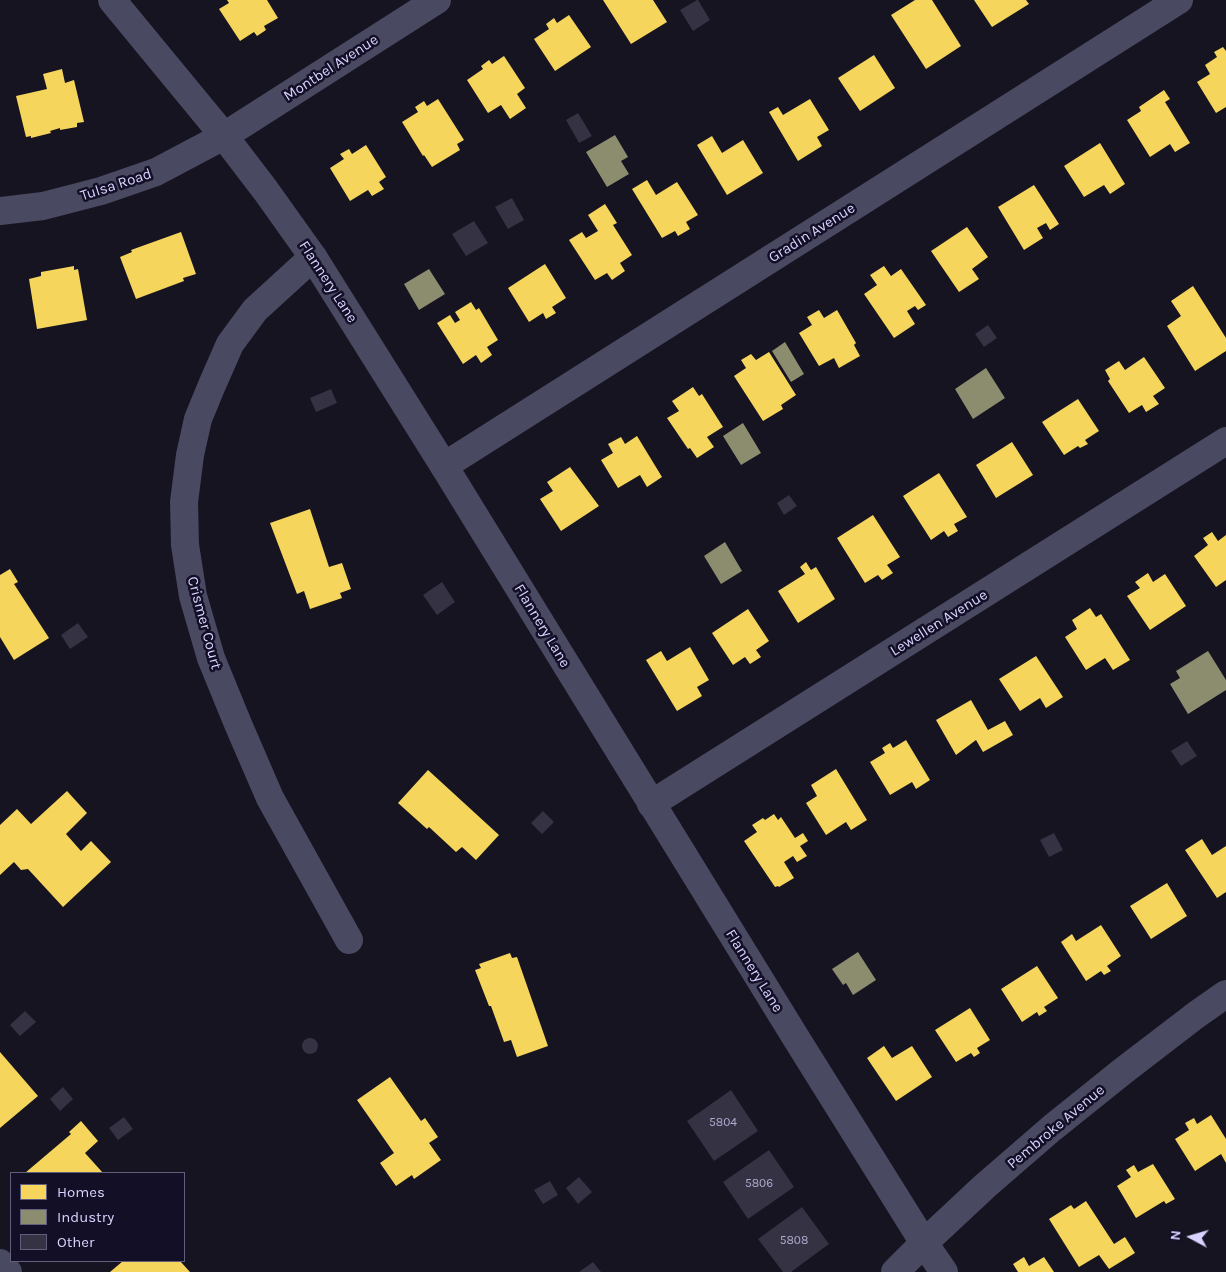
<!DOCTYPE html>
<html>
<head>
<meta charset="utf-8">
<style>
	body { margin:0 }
	#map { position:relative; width:1226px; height:1272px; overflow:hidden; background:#161421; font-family:Karla,sans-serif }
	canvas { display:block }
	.legend { position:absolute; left:10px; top:1172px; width:175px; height:90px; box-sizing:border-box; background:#130f26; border:1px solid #625e7d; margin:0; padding:6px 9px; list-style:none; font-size:15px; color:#d9d4ff }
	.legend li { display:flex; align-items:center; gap:10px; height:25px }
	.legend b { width:25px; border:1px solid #625e7d }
	.north { position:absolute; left:1166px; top:1212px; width:50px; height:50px; -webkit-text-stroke:4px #130f26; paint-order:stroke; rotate:276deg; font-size:14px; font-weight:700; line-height:20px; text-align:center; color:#d9d4ff }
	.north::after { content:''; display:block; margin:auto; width:18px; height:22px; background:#d9d4ff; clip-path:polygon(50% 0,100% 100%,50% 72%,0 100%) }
</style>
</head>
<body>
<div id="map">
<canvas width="1226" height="1272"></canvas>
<ul class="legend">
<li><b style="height:14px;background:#f6d55c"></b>Homes</li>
<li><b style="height:14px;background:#8c8c6e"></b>Industry</li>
<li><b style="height:14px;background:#343243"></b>Other</li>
</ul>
<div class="north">N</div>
</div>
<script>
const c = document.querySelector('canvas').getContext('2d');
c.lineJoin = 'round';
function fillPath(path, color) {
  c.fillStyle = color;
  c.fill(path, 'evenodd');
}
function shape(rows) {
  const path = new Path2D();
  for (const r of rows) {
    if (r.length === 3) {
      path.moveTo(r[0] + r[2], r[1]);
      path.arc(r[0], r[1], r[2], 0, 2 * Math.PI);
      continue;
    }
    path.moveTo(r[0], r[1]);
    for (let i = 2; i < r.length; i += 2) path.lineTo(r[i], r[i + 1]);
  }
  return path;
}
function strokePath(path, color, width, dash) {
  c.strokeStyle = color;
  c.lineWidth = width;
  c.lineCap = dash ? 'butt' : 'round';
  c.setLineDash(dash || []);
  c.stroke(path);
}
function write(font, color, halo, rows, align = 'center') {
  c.font = font + ' Karla,sans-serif';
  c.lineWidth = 5;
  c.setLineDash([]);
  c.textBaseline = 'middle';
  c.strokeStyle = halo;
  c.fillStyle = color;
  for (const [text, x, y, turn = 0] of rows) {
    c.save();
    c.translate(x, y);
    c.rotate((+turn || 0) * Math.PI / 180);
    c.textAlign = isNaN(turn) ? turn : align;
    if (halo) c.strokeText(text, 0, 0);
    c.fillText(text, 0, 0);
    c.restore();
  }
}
fillPath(shape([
	[227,0,267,0,278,18,264,26,266,30,257,36,254,32,240,41,219,9,229,3],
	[603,0,653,0,667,22,631,44],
	[915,0,932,0,961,46,926,69,891,15],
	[974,0,1026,0,1029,4,992,27],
	[569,15,591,47,555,71,534,39,549,29,546,24,554,18,557,23],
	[1223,47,1226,51,1226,107,1216,113,1197,82,1210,74,1205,65,1217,57,1214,52],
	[874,55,895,88,860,111,838,78],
	[504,56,525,88,517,94,526,108,510,119,501,105,488,113,467,80,483,69,481,66,489,60,492,64],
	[62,69,65,83,74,80,84,122,77,123,77,127,60,130,60,128,50,131,51,133,31,138,31,136,26,137,16,96,47,89,43,74],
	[1164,90,1170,99,1165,102,1190,143,1175,152,1170,144,1150,157,1127,120,1141,111,1139,107],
	[438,99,464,140,457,144,460,150,432,167,424,155,423,156,402,122,418,112,415,107,424,101,427,106],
	[810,99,829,130,817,137,822,146,798,161,769,112,778,107,783,115],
	[712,136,722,153,743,140,763,173,727,195,697,145],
	[1100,143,1125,184,1110,194,1104,185,1084,197,1064,166],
	[366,145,386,177,379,182,384,189,372,196,368,190,350,201,330,168,344,159,340,154,349,149,352,154],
	[647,180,656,195,677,182,698,215,686,222,690,229,678,236,675,231,662,238,632,189],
	[1034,185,1059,224,1050,230,1046,223,1037,228,1043,238,1024,250,998,207],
	[605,204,617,223,613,225,632,255,620,263,625,271,612,280,607,273,595,280,569,240,582,232,586,238,598,231,588,215],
	[967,227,988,257,972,269,979,279,959,292,931,251],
	[181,232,196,274,183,278,184,281,136,299,120,257,132,252,131,250],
	[545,264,566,298,552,307,556,313,546,319,543,313,529,322,508,288],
	[74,266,74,270,78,269,87,320,37,329,29,279,41,276,41,272],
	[884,266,891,276,901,269,926,305,918,310,915,306,907,311,915,324,894,338,864,294,877,285,870,275],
	[1193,286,1226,338,1226,351,1195,371,1167,326,1181,316,1171,301],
	[471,302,476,310,479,308,498,340,487,347,492,355,481,363,476,355,463,364,437,323,450,315,455,323,460,320,455,312],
	[819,310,824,318,837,310,856,343,854,345,860,356,839,368,834,358,819,366,799,333,812,325,807,317],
	[769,352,796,395,781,405,783,409,763,421,734,376,746,368,741,360,751,354,756,360],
	[1144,357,1165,388,1153,396,1159,404,1146,412,1142,405,1129,413,1108,381,1110,379,1105,370,1119,361,1125,370],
	[693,387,699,396,702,394,723,427,707,437,714,447,697,458,690,448,688,449,667,418,679,411,672,401],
	[1078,399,1099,431,1085,440,1088,444,1080,448,1078,446,1064,455,1042,422],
	[637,436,662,477,647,487,640,475,618,488,601,460,613,453,608,444,621,437,625,444],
	[1012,442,1033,475,996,498,976,465],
	[570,467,599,506,561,531,540,499,553,491,547,482],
	[939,473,967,517,954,524,958,531,948,537,944,531,931,540,903,496],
	[310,509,329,567,342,563,351,589,340,593,342,598,310,609,304,591,297,594,270,523],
	[873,515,900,557,887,565,893,573,882,580,878,575,865,583,837,538],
	[1212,532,1218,541,1226,535,1226,580,1216,587,1194,556,1208,545,1203,538],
	[806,562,811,570,816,567,835,599,798,623,778,591,805,574,800,567],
	[10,569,18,582,14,584,49,638,14,660,0,637,0,575],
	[1148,573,1153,582,1165,574,1186,606,1150,630,1127,596,1140,588,1135,582],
	[1090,608,1096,617,1101,614,1130,660,1113,670,1105,658,1086,670,1065,637,1077,629,1072,620],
	[748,609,769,641,756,650,761,657,750,664,745,657,733,665,712,633],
	[690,647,709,680,697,687,702,696,677,711,646,660,661,651,667,661],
	[1036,656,1063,697,1046,708,1040,698,1020,711,999,679],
	[971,700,988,730,1005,721,1013,735,983,752,976,740,956,755,936,720],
	[906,740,930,780,916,789,912,782,890,795,870,762,885,753,882,748,890,743,893,748],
	[836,769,867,820,851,830,846,822,826,835,806,803,817,796,811,785],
	[428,770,499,835,476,860,462,847,456,852,429,827,427,829,398,803],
	[67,791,87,813,66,834,81,851,91,841,111,862,63,907,28,869,21,870,14,862,0,875,0,825,17,809,31,824],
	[774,814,778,820,781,817,795,838,803,833,808,841,800,846,807,856,797,862,793,856,784,862,794,878,779,887,778,886,775,887,744,841,757,832,752,825,763,818,765,820],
	[1202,839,1212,855,1226,846,1226,892,1217,898,1185,850],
	[1167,883,1187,916,1151,939,1130,906],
	[1101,925,1121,956,1107,966,1111,971,1104,975,1101,971,1086,981,1061,942,1072,934,1076,941],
	[510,953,512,958,517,957,548,1046,517,1057,511,1040,504,1042,491,1006,489,1006,475,970,481,968,479,964],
	[1037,966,1058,998,1044,1007,1047,1011,1039,1016,1037,1012,1022,1022,1001,989],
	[970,1008,990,1040,977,1048,980,1053,974,1057,971,1053,956,1062,935,1030],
	[884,1046,892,1058,912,1046,932,1077,896,1101,867,1058],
	[0,1052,38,1096,0,1128],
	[390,1077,421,1121,425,1118,438,1137,429,1143,441,1160,414,1179,412,1175,396,1186,380,1163,394,1153,357,1100],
	[1211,1115,1226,1139,1226,1163,1221,1154,1195,1171,1175,1139,1189,1130,1185,1123,1194,1118,1197,1124],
	[81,1121,98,1141,85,1153,103,1173,25,1173,71,1134,69,1132],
	[1153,1164,1175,1199,1166,1204,1164,1201,1136,1218,1117,1186,1131,1177,1126,1170,1134,1165,1138,1172],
	[1086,1201,1114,1244,1125,1237,1135,1253,1109,1269,1099,1255,1079,1267,1049,1219,1071,1205,1074,1209],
	[1024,1257,1029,1266,1044,1257,1054,1272,1018,1272,1013,1264],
	[123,1261,180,1261,190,1272,110,1272]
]), '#f6d55c');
fillPath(shape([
	[615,135,628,157,621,161,629,174,607,187,586,152],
	[429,269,445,294,419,310,404,284],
	[785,342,804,374,791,382,772,351],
	[986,368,1005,398,973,419,955,389],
	[743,423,761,453,741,465,723,436],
	[725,542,742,571,721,584,704,556],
	[1208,651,1226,680,1226,690,1188,714,1170,684,1180,678,1176,671],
	[858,952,876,980,853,995,846,983,843,985,832,969]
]), '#8c8c6e');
fillPath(shape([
	[697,0,698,0,710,20,693,31,680,10],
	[578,113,592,136,579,143,566,120],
	[512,198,524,220,508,229,495,207],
	[474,221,488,243,466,256,452,234],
	[988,325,997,338,984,347,975,334],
	[331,389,337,403,316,412,310,398],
	[789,495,797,506,784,515,777,503],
	[442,582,455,602,437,615,423,595],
	[78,623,88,637,70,649,61,635],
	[1187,741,1197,756,1181,766,1171,751],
	[543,811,554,822,542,834,531,823],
	[1054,833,1063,850,1049,857,1040,840],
	[25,1011,36,1022,20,1036,10,1025],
	[310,1046,8],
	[63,1087,73,1099,60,1111,50,1099],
	[731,1090,758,1131,714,1161,687,1121],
	[124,1117,133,1129,118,1140,109,1128],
	[769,1150,794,1187,748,1219,723,1182],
	[579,1177,592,1192,578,1204,566,1188],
	[550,1181,558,1195,543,1204,534,1190],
	[802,1207,829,1244,791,1272,783,1272,758,1239],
	[593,1262,601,1272,579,1272]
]), '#343243');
strokePath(shape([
	[0,211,43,206,101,191,156,172,224,136,437,0],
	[313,257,255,310,230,344,212,385,198,419,190,455,184,502,185,545,193,596,211,658,238,724,270,798,349,940],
	[444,466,1179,0],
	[651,804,1226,441],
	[0,1263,8,1272],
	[895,1272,924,1243,985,1186,1052,1128,1123,1071,1196,1015,1226,994]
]), '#4a4962', 28);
strokePath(shape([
	[112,0,224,136,266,191,313,257,444,466,796,1038,924,1243,944,1272]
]), '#4a4962', 28);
write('12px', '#b0acd0', null, [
	["5804",723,1123],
	["5806",759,1184],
	["5808",794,1241]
]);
write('15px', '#d9d4ff', '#130f26', [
	["Montbel Avenue",331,68,-33],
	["Tulsa Road",116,185,-18],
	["Gradin Avenue",812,233,-32],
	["Flannery Lane",328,282,57],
	["Crismer Court",204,623,75],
	["Lewellen Avenue",939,623,-32],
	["Flannery Lane",542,626,59],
	["Flannery Lane",754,971,58],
	["Pembroke Avenue",1056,1127,-40]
]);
</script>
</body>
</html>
